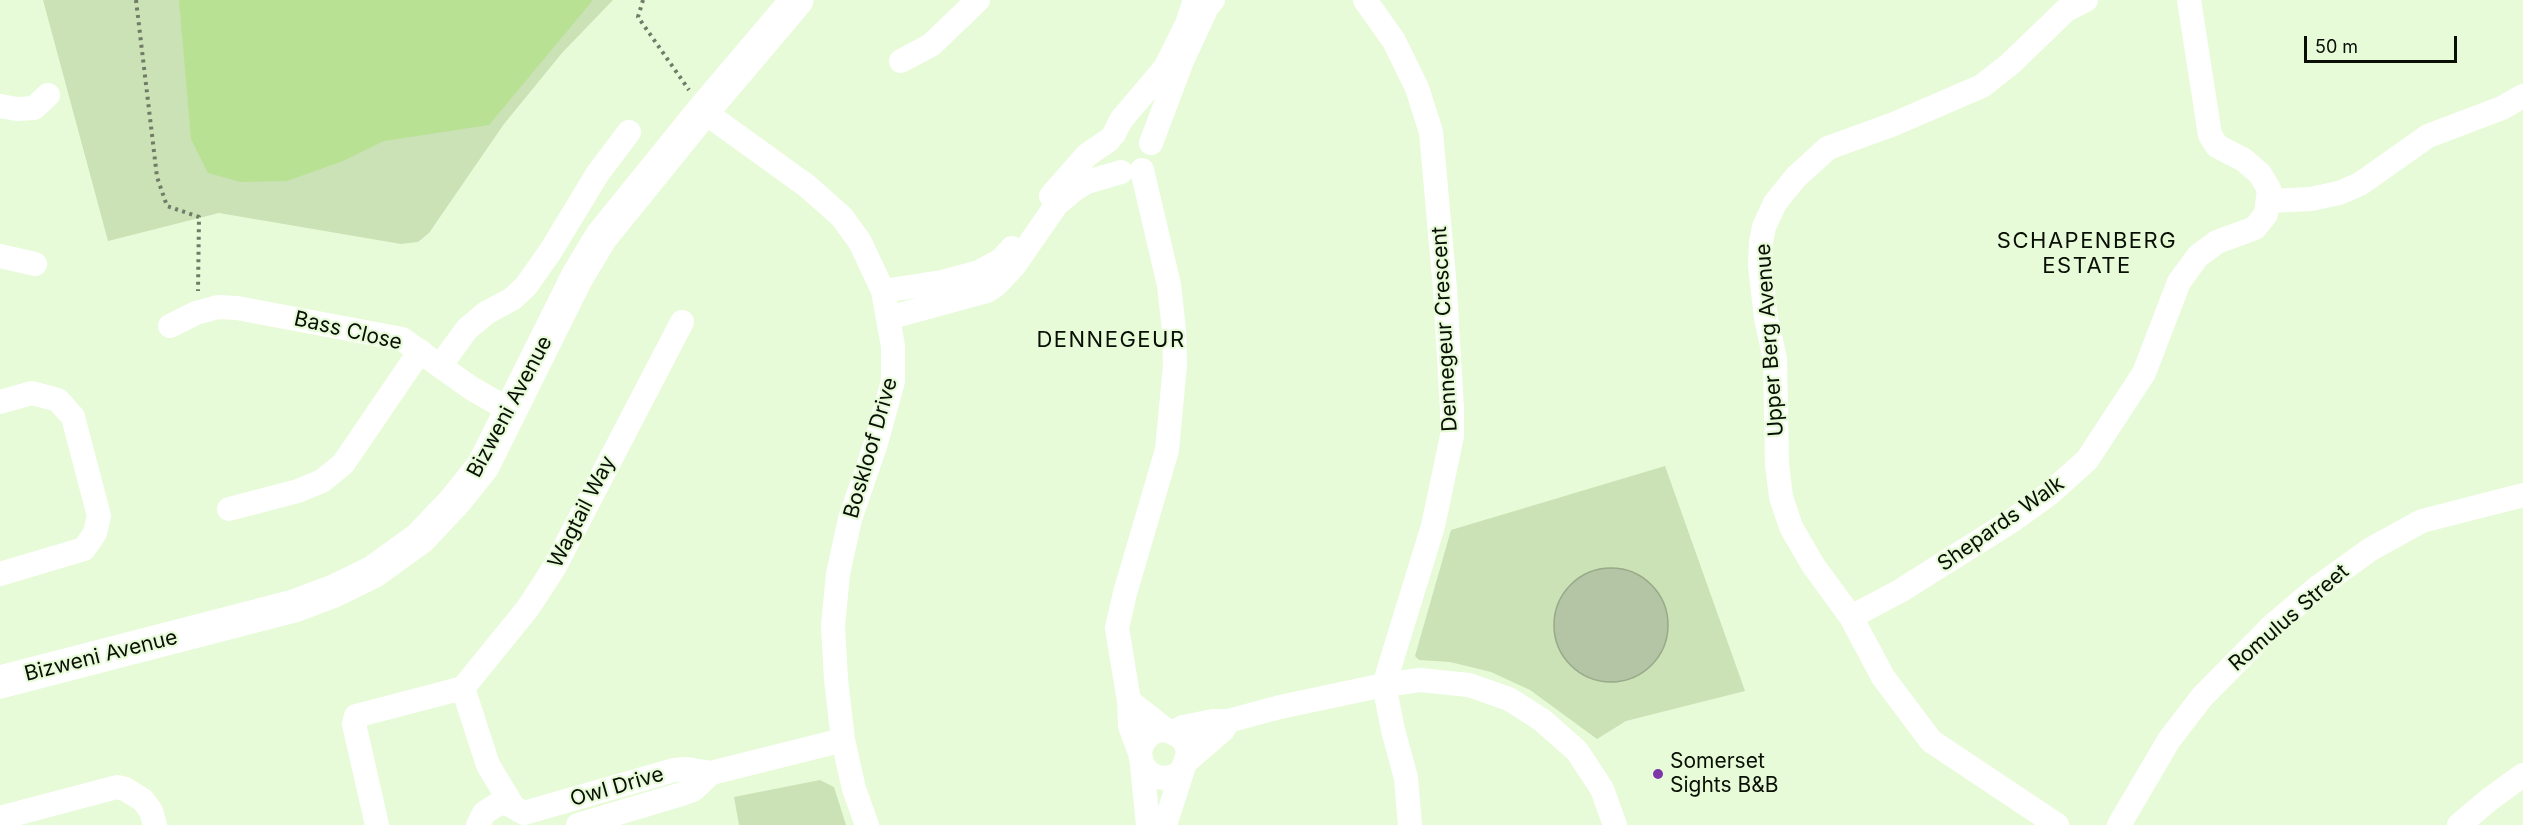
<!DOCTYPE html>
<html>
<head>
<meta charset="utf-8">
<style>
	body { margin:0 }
	#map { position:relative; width:2523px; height:825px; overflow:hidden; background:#e8fbd9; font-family:Inter,sans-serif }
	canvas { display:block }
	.scale { position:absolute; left:2304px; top:36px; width:153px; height:27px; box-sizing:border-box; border:3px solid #090f05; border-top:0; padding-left:8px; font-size:18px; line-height:21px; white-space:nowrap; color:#090f05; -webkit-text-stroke:4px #e8fbd9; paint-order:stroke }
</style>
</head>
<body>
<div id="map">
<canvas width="2523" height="825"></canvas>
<div class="scale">50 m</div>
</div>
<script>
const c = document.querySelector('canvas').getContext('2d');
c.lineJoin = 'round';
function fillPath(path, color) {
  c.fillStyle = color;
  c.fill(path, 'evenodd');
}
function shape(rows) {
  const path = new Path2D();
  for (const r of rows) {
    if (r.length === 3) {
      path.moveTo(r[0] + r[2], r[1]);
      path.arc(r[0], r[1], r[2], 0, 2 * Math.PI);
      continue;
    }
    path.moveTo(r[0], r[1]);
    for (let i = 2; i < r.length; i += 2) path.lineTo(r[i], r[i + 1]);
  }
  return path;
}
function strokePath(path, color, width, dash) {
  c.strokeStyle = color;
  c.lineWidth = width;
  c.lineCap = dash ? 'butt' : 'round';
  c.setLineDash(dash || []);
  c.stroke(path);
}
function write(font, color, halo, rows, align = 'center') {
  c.font = font + ' Inter,sans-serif';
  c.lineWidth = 4.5;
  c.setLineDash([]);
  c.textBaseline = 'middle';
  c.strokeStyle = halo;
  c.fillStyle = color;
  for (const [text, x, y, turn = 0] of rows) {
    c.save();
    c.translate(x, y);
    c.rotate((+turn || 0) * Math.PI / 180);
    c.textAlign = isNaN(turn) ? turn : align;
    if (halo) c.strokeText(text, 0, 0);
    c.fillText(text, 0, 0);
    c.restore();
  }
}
fillPath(shape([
	[43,0,613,0,562,53,504,124,429,233,418,242,401,244,219,213,108,241],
	[1665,466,1745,691,1626,721,1597,739,1530,690,1491,672,1450,662,1419,660,1415,656,1451,530],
	[820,780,834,787,846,825,739,825,734,797]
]), '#cae2b5');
fillPath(shape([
	[179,0,593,0,489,125,384,141,343,161,287,181,241,182,208,173,191,139]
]), '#b9e194');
const building = shape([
	[1611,625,57]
]);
fillPath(building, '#b3c5a4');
strokePath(building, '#98a989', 1.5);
strokePath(shape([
	[136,0,157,177,167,206,199,217,198,291],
	[643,0,638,17,689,90]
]), '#707c67', 4, [3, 4.5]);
strokePath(shape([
	[901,61,931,45,978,0],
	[0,106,17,109,34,108,48,95],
	[703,111,807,186,842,217,860,242,883,291,893,346,893,381,876,443,850,519,838,574,833,626,836,679,843,740,854,789,867,825],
	[1114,134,1121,120,1165,68,1187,24,1195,0],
	[1151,143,1182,61,1207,7,1213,0],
	[1051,196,1087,155,1109,140],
	[2269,201,2311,199,2339,193,2360,184,2428,136,2502,108,2523,96],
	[0,256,35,264],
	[883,291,942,282,979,272,1001,260,1012,248],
	[888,318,987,291,996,285,1014,266,1057,204,1075,189,1087,182,1121,172],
	[170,326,196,313,218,307,237,308,402,339,471,388,511,411],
	[440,366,467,329,486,313,512,299,526,286,550,252,598,173,629,132],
	[0,402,32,393,58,400,73,417,99,516,95,533,84,549,0,574],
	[229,509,298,491,322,481,343,464,420,351],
	[1851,617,1900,591,2013,520,2049,494,2087,460,2144,373,2179,282,2198,256,2217,242,2255,228,2266,214,2269,189,2260,174,2244,160,2217,146,2210,135,2189,0],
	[463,688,528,608,554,568,682,322],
	[463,688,488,765,512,805],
	[1129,701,1166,730,1181,737,1186,744,1188,753,1183,769,1175,776,1166,778,1156,777,1148,772,1142,764,1140,753,1142,744,1148,736,1156,731,1166,730],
	[1174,732,1183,727,1213,721,1228,721,1280,707,1384,685,1433,526,1452,436,1452,409,1445,289,1431,132,1417,88,1394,41,1365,0],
	[1140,753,1130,726,1129,701,1117,628,1125,593,1167,450,1175,365,1174,330,1169,285,1142,170],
	[1187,761,1223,730,1228,721],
	[1142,764,1148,825],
	[524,813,674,770,687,769,711,773,843,740],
	[0,818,117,787,125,789,143,800,151,811,155,825],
	[377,825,354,724,356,716,463,688],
	[478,825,484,813,498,804,507,803,522,812],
	[578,825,682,794,693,790,711,773],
	[1165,825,1183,769],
	[1410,825,1406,778,1393,730,1384,685,1420,680,1469,685,1509,699,1542,720,1577,751,1602,789,1615,825],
	[2057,825,1931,741,1883,677,1851,617,1813,565,1791,527,1781,497,1777,464,1775,359,1766,318,1760,265,1761,242,1764,227,1775,203,1796,177,1828,148,1894,124,1982,86,2010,64,2066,10,2086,0],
	[2119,825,2169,740,2202,697,2272,626,2318,587,2371,549,2422,521,2523,495],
	[2459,825,2490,799,2523,775]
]), '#fff', 24);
strokePath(shape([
	[0,682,294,606,334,591,373,572,420,538,455,501,483,466,577,277,601,237,703,111,797,0]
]), '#fff', 33);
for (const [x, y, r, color] of [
	[1658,774,6,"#7f36a8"]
]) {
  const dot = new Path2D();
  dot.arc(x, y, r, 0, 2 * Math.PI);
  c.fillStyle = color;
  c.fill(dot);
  strokePath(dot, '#e8fbd9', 2);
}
write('21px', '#090f05', '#e8fbd9', [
	["Dennegeur Crescent",1445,329,-93],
	["Bass Close",348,331,13],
	["Upper Berg Avenue",1770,340,-94],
	["Bizweni Avenue",510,407,-62],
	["Boskloof Drive",871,448,-74],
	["Wagtail Way",582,512,-63],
	["Shepards Walk",2001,524,-35],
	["Romulus Street",2289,618,-41],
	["Bizweni Avenue",101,656,-14],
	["Owl Drive",617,787,-16]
]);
write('21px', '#090f05', '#e8fbd9', [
	["Somerset",1670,762],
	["Sights B&B",1670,786]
], 'left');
c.letterSpacing = '1.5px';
write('22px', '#090f05', '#e8fbd9', [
	["SCHAPENBERG",2087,241],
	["ESTATE",2087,266],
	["DENNEGEUR",1111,340]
]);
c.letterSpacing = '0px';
</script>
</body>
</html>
